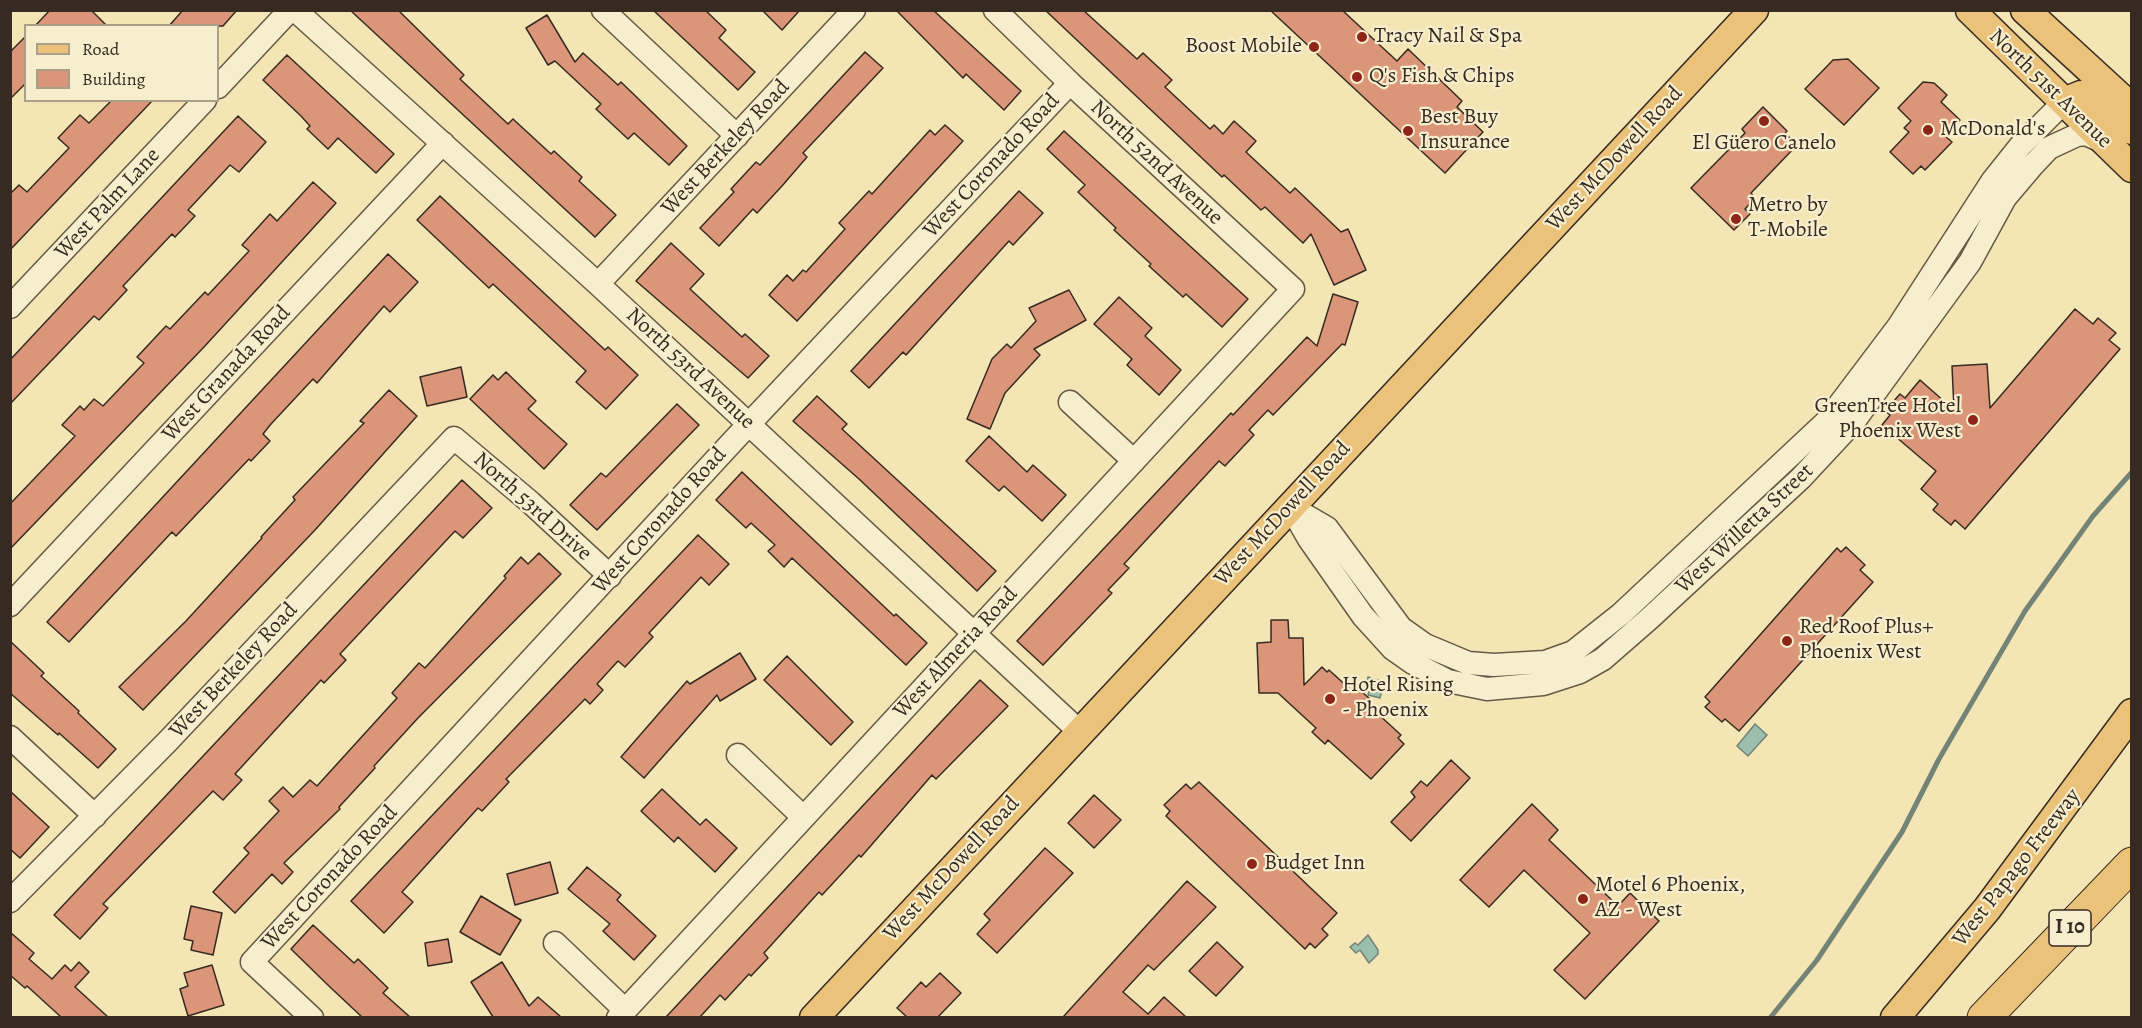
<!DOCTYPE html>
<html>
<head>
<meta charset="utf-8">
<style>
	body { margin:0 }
	#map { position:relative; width:2142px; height:1028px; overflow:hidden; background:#f3e5b4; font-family:Alegreya,serif }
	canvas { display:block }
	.frame { position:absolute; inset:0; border:12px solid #372a21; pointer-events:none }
	.legend { position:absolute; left:24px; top:24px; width:195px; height:78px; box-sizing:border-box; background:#f7eece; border:2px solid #aaa089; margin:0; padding:8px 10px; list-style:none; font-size:18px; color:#372a21 }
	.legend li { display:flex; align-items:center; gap:12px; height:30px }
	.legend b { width:30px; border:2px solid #aaa089 }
</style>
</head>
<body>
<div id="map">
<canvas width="2142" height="1028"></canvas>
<div class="frame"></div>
<ul class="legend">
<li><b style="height:8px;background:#eac27a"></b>Road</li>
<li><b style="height:16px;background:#db967a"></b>Building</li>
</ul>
</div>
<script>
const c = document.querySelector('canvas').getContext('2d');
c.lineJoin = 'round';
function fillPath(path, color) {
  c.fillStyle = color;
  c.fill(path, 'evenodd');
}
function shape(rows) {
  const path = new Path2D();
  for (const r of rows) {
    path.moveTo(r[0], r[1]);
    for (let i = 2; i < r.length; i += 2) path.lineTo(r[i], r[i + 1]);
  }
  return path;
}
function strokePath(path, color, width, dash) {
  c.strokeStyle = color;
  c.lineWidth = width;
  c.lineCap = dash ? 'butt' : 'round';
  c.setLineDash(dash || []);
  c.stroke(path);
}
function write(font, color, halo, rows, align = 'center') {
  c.font = font + ' Alegreya,serif';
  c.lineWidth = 4.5;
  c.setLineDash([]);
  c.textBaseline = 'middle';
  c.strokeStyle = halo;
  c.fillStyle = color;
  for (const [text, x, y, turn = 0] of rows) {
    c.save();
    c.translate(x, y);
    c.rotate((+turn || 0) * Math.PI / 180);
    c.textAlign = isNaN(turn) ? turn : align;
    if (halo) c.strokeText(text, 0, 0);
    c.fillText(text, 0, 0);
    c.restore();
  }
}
const water = shape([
	[1368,677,1384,682,1380,698,1368,695,1370,687,1366,685,1368,677],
	[1755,724,1767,735,1748,756,1737,746,1755,724],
	[1368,935,1378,950,1378,954,1369,963,1360,950,1356,953,1350,947,1355,943,1358,945,1368,935]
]);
fillPath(water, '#9bbfad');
strokePath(water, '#738375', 1.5);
strokePath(shape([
	[1770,1018,1817,960,1902,832,1939,759,2025,611,2093,516,2132,472]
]), '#738375', 5);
const building = shape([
	[50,10,91,10,107,26,35,26,50,10],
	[183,10,237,10,223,26,169,26,183,10],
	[350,10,398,10,464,75,460,79,508,124,513,119,551,154,554,151,582,177,579,181,616,215,595,237,350,10],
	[653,10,705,10,726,30,719,38,755,72,738,90,653,10],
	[762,10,800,10,782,30,762,10],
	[896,10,933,10,1021,91,1004,110,966,74,963,78,896,10],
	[1045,10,1083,10,1137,59,1143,53,1172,80,1165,87,1210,129,1214,125,1223,134,1234,121,1256,141,1246,152,1290,193,1295,188,1341,232,1348,229,1366,270,1334,285,1311,234,1303,243,1265,207,1261,210,1224,175,1222,177,1045,10],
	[1270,10,1342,10,1397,61,1408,49,1462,101,1457,107,1483,132,1445,173,1270,10],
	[547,15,575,62,583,53,618,85,621,82,687,146,669,165,634,133,628,139,596,109,601,104,555,61,548,65,526,28,547,15],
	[26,36,26,83,10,99,10,52,26,36],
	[865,52,883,68,803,153,807,157,782,186,757,213,753,209,719,246,700,228,734,192,731,189,756,162,760,165,865,52],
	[287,55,394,154,376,173,338,138,328,149,307,129,310,126,301,116,263,80,287,55],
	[1848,59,1879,88,1844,125,1805,89,1833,60,1848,59],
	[1923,82,1934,83,1947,95,1941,102,1960,120,1945,136,1952,142,1925,170,1921,166,1913,174,1890,152,1909,132,1904,128,1911,121,1898,108,1923,82],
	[112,100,153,100,10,250,10,194,19,185,27,192,69,148,58,138,80,115,89,123,112,100],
	[1763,107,1787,131,1785,133,1797,145,1751,193,1755,198,1745,209,1750,214,1734,230,1691,188,1745,133,1742,129,1763,107],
	[238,116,266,142,239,172,230,165,188,210,195,216,175,237,172,234,123,286,127,290,99,320,94,316,10,404,10,360,238,116],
	[945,125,963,141,797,321,769,295,787,275,793,281,803,270,806,272,845,229,839,223,869,191,872,194,930,130,935,135,945,125],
	[1064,131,1248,299,1222,327,1186,294,1183,297,1149,266,1151,264,1114,230,1116,228,1078,192,1085,185,1047,149,1064,131],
	[313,182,336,203,204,347,10,549,10,504,75,436,62,425,80,406,84,410,94,399,103,406,144,363,137,357,166,326,170,329,205,292,208,295,249,251,242,245,270,214,277,221,313,182],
	[1019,191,1043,213,1013,245,1009,241,906,355,903,352,869,388,851,371,1019,191],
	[440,196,605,350,608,347,638,375,606,409,576,382,586,371,493,284,489,288,417,220,440,196],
	[671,243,704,274,690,289,742,337,745,334,769,356,748,378,636,281,671,243],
	[388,254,418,282,390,312,384,306,317,383,313,379,271,424,263,434,270,441,251,461,249,459,176,536,172,532,69,642,47,622,388,254],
	[1069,290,1086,320,1034,349,1040,355,1005,393,990,429,967,419,992,359,1007,344,1011,348,1036,321,1029,308,1069,290],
	[1333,294,1358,302,1345,345,1342,344,1273,415,1268,410,1249,430,1254,435,1225,466,1219,461,1124,564,1129,568,1108,590,1112,593,1043,665,1017,641,1231,413,1233,415,1307,337,1317,346,1333,294],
	[1119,297,1152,328,1145,336,1181,370,1159,395,1127,365,1132,359,1094,324,1119,297],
	[2075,309,2093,324,2098,318,2116,333,2109,340,2120,349,1965,529,1955,520,1951,525,1933,510,1938,504,1921,489,1936,471,1882,425,1890,415,1885,411,1900,394,1905,398,1920,380,1954,410,1952,366,1987,364,1990,408,2075,309],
	[461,367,467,397,427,406,420,377,461,367],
	[506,372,536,401,528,409,567,444,544,469,470,399,493,375,498,380,506,372],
	[389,390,417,416,315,530,143,710,119,687,186,621,262,538,261,537,295,500,293,497,364,423,360,421,389,390],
	[817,396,847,424,842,429,996,571,977,591,859,479,793,421,817,396],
	[677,404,699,425,597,530,570,505,601,473,606,477,677,404],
	[989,436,1027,472,1033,465,1066,495,1042,521,1004,486,999,491,966,461,989,436],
	[742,472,894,616,896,614,927,643,906,665,792,558,784,567,768,551,775,545,751,523,746,528,716,500,742,472],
	[462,480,492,508,463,538,455,531,340,654,346,660,324,683,321,680,235,774,242,780,223,800,213,791,103,904,108,908,80,939,54,915,462,480],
	[698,535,729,564,709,585,701,577,649,633,653,637,625,667,618,661,597,684,603,690,590,704,585,699,506,779,509,782,482,811,478,808,402,892,413,902,384,933,351,901,698,535],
	[1846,547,1865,565,1860,570,1873,582,1739,731,1725,719,1722,722,1705,707,1710,702,1705,697,1837,548,1841,552,1846,547],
	[539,553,561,574,418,718,374,766,375,768,339,807,340,809,284,863,293,872,282,884,272,874,235,913,213,892,249,853,244,848,279,811,269,801,283,787,293,797,310,780,317,786,397,698,392,693,419,663,425,668,506,578,504,576,521,557,528,564,539,553],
	[1271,620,1288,620,1289,638,1303,638,1304,685,1322,667,1327,672,1329,670,1351,690,1355,686,1370,699,1366,703,1401,735,1398,738,1404,744,1371,779,1328,740,1325,744,1312,732,1316,728,1278,693,1259,693,1257,643,1271,642,1271,620],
	[10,641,44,673,41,676,79,711,78,713,116,749,98,768,59,733,58,735,10,693,10,641],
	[740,653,756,679,720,701,717,695,644,778,621,757,687,681,690,684,740,653],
	[787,656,853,722,831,745,764,680,787,656],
	[980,680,1008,706,936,779,932,775,861,857,859,855,822,895,819,892,764,953,768,958,751,976,749,974,725,1000,720,995,700,1017,666,1017,980,680],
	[1451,760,1470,778,1411,841,1391,822,1415,797,1411,792,1421,781,1427,786,1451,760],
	[1199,782,1337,913,1322,929,1328,935,1315,948,1310,943,1305,949,1166,816,1170,811,1164,805,1186,784,1191,789,1199,782],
	[662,789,700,825,706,819,737,848,715,872,678,837,674,842,641,811,662,789],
	[10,791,49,827,20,858,10,849,10,791],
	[1094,795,1121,820,1094,848,1068,823,1094,795],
	[1532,804,1558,830,1549,840,1618,906,1630,893,1659,921,1585,999,1554,970,1590,933,1524,870,1489,907,1460,880,1532,804],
	[1045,848,1073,873,997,953,977,934,990,920,984,914,1045,848],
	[550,862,558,893,515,905,507,874,550,862],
	[587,867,621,895,617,900,656,936,634,960,603,931,610,924,568,889,587,867],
	[1187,881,1216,907,1154,970,1148,965,1123,992,1148,1014,1164,997,1186,1017,1063,1017,1187,881],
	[481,896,521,920,500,955,460,932,481,896],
	[191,906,222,913,213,955,191,950,193,941,184,939,191,906],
	[313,925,354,963,358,959,388,988,383,993,410,1017,362,1017,331,988,291,949,313,925],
	[10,932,34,953,29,959,52,979,65,965,71,971,79,962,89,972,75,987,108,1017,61,1017,27,986,25,988,10,975,10,932],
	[448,939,452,962,428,966,425,943,448,939],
	[1217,942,1243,967,1216,996,1189,971,1217,942],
	[502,962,529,1006,538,997,561,1017,493,1017,471,982,502,962],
	[212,965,224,1005,188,1016,180,989,188,986,184,973,212,965],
	[940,973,961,993,938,1017,907,1017,897,1008,921,982,926,987,940,973]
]);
fillPath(building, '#db967a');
strokePath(building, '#372a21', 1.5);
const minor = shape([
	[295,10,598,284,1080,732],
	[603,10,737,136],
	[218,87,290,10],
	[598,284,854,10],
	[10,307,205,100],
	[1070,402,1134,461],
	[1290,506,1309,539,1363,616,1393,649,1413,663,1448,681,1487,689,1543,684,1580,672,1603,659,1650,618,1801,478,1855,420,1970,262,2005,198,2033,165,2049,148,2077,135,2086,134,2106,143],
	[1291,507,1327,528,1401,628,1425,645,1468,663,1494,665,1545,662,1573,652,1621,614,1827,421,1898,327,1993,180,2021,145,2064,102],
	[10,605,443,143],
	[10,737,95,816],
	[738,755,803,817],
	[10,901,168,741,454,438,530,502,610,576],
	[555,943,625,1010],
	[312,1018,252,962,734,440,1070,83],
	[618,1018,1293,289,1070,83,995,10]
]);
const major = shape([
	[1970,10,2132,168],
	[2025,10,2132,108],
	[2064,102,2081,95,2097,98,2132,130],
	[814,1018,1754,10],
	[1895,1018,1987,909,2132,713]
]);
const highway = shape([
	[1984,1018,2132,864]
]);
strokePath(minor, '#665946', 25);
strokePath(major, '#372a21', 31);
strokePath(highway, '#372a21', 35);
strokePath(minor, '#f7eece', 22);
strokePath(major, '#eac27a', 28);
strokePath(highway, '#eac27a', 33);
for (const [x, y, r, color] of [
	[1362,37,6,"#8f2418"],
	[1314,47,6,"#8f2418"],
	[1357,77,6,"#8f2418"],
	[1764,121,6,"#8f2418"],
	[1928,130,6,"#8f2418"],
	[1408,131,6,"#8f2418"],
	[1736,219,6,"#8f2418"],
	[1973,420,6,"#8f2418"],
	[1787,641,6,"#8f2418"],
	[1330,699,6,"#8f2418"],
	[1252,864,6,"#8f2418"],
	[1583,899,6,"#8f2418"]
]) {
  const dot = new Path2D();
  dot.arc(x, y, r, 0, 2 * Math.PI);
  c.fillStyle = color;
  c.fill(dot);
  strokePath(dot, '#f7eece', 2);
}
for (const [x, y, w] of [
	[2070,928,42]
]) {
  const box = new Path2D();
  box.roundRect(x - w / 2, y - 18, w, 36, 4.5);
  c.fillStyle = '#f7eece';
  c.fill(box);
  strokePath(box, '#372a21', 1.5);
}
write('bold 21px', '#372a21', null, [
	["I 10",2070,928]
]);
write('22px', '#372a21', '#f7eece', [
	["Tracy Nail & Spa",1374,37],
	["Boost Mobile",1302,47,"right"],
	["Q's Fish & Chips",1369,77],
	["Best Buy",1420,118],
	["Insurance",1420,143],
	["McDonald's",1940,130],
	["El Güero Canelo",1764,144,"center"],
	["Metro by",1748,206],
	["T-Mobile",1748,231],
	["GreenTree Hotel",1961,407,"right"],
	["Phoenix West",1961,432,"right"],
	["Red Roof Plus+",1799,628],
	["Phoenix West",1799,653],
	["Hotel Rising",1342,686],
	["- Phoenix",1342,711],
	["Budget Inn",1264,864],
	["Motel 6 Phoenix,",1595,886],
	["AZ - West",1595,911]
], 'left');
write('22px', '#372a21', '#f7eece', [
	["North 51st Avenue",2050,89,44],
	["West Berkeley Road",726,148,-47],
	["West McDowell Road",1615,159,-47],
	["North 52nd Avenue",1156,163,43],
	["West Coronado Road",992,166,-47],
	["West Palm Lane",108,204,-47],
	["North 53rd Avenue",690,369,43],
	["West Granada Road",227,374,-47],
	["North 53rd Drive",532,507,42],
	["West McDowell Road",1283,514,-47],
	["West Coronado Road",660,521,-48],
	["West Willetta Street",1745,529,-43],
	["West Almeria Road",956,653,-47],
	["West Berkeley Road",234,671,-47],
	["West Papago Freeway",2017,868,-52],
	["West McDowell Road",952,869,-47],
	["West Coronado Road",330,878,-47]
]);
</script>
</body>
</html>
